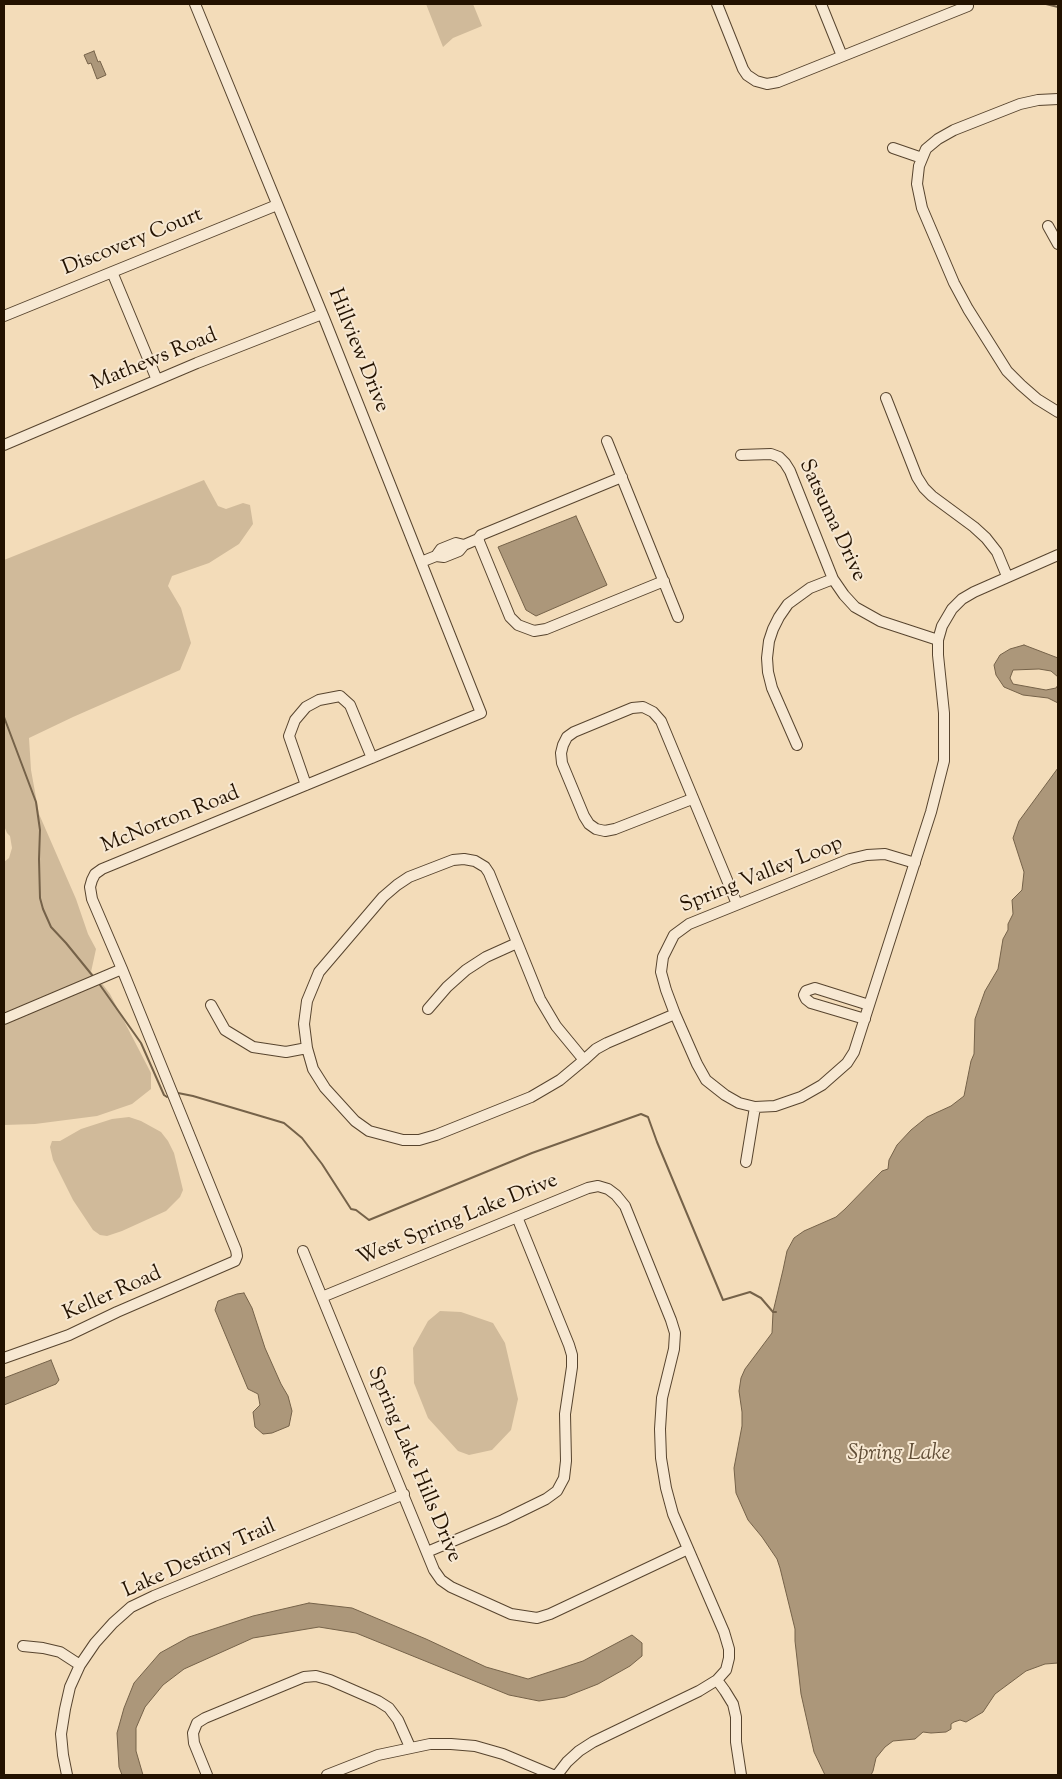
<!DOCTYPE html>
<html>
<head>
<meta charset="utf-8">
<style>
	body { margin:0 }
	#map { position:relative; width:1062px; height:1779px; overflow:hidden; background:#f3dcb9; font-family:"Sorts Mill Goudy",serif }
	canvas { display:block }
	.frame { position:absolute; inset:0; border:5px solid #231200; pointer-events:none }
</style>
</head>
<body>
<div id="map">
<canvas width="1062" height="1779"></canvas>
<div class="frame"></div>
</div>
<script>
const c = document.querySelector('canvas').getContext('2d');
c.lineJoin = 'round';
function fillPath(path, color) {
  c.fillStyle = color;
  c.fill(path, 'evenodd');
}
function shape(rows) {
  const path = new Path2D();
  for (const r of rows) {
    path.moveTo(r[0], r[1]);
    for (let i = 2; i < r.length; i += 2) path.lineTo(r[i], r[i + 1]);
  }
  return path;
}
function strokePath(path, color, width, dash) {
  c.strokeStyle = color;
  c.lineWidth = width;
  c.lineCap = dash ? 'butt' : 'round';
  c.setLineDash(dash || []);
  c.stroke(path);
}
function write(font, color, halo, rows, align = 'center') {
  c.font = font + ' "Sorts Mill Goudy",serif';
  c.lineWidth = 4;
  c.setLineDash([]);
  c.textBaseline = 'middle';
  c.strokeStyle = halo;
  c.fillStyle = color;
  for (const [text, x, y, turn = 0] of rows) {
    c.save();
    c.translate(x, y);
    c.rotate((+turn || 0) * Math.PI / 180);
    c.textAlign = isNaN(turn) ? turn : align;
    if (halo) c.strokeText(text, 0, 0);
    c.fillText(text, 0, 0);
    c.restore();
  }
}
fillPath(shape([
	[426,4,473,4,482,26,453,38,443,47],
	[204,480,218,506,226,509,243,503,250,505,253,524,239,544,209,563,172,576,168,586,181,608,191,643,180,670,73,717,29,738,31,770,39,814,76,899,88,934,96,949,91,972,95,976,4,1015,4,862,9,858,12,848,10,836,7,833,4,826,4,560],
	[101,982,110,994,151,1073,151,1089,132,1104,97,1116,35,1124,4,1125,4,1023],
	[129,1117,141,1121,161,1132,168,1141,174,1153,183,1190,180,1197,166,1211,122,1231,107,1236,100,1235,93,1230,73,1200,53,1160,50,1147,52,1141,60,1141,81,1129,112,1119],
	[440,1311,461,1312,493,1323,505,1343,518,1399,511,1430,492,1450,469,1455,458,1451,428,1418,414,1383,413,1348,428,1321]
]), '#d0ba9a');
const water = shape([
	[94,51,98,62,100,61,106,75,97,79,91,63,88,64,84,55,94,51],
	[576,516,607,585,536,616,526,610,498,547,576,516],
	[1024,645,1058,658,1058,677,1051,671,1039,669,1013,670,1010,678,1013,684,1046,690,1056,688,1058,685,1058,703,1048,698,1023,695,1004,687,996,675,994,665,1000,655,1010,649,1024,645],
	[1058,768,1058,1663,1045,1664,1026,1671,995,1694,983,1712,966,1722,960,1720,954,1722,951,1724,951,1729,946,1732,931,1733,923,1732,915,1739,893,1741,885,1747,876,1758,873,1771,871,1775,825,1775,814,1752,801,1694,795,1641,795,1629,780,1568,777,1559,762,1537,748,1520,736,1493,734,1468,742,1426,742,1412,739,1391,741,1378,745,1369,772,1333,773,1312,783,1270,787,1251,794,1238,804,1231,836,1217,845,1209,882,1171,888,1169,889,1160,897,1145,911,1130,927,1117,951,1106,964,1096,971,1061,974,1054,975,1019,985,991,998,969,1003,939,1008,930,1008,924,1013,914,1012,900,1022,890,1024,872,1013,838,1019,821,1058,768],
	[244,1293,252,1308,265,1348,281,1384,288,1396,292,1411,289,1426,272,1433,263,1434,255,1427,253,1412,260,1405,258,1394,248,1389,215,1310,218,1301,237,1294,244,1293],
	[51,1360,59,1380,56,1384,4,1405,4,1378,51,1360],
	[309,1603,352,1608,426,1639,486,1667,528,1679,583,1661,632,1635,642,1643,642,1656,630,1666,598,1684,565,1697,539,1701,509,1695,356,1633,319,1627,253,1638,184,1669,163,1685,145,1707,136,1728,136,1751,143,1775,122,1775,119,1767,117,1733,124,1708,134,1683,160,1653,189,1637,253,1616,309,1603]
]);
fillPath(water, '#ac977a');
strokePath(water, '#756249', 1);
strokePath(shape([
	[1046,4,1058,7],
	[4,717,36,802,40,830,39,859,40,898,43,909,51,927,66,943,92,975],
	[100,985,141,1043,164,1095,167,1097],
	[178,1093,193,1096,284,1123,302,1138,322,1164,351,1209,356,1210,369,1220,532,1153,641,1114,648,1117,657,1142,723,1300,750,1292,761,1298,773,1312,776,1312]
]), '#756249', 2);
const minor = shape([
	[717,4,743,69,747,75,756,81,767,84,778,82,968,6],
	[821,4,842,56],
	[1058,99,1038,100,1020,104,954,130,938,139,926,149,919,166,917,184,922,208,954,283,968,309,1007,371,1021,385,1037,399,1058,412],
	[893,148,922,158],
	[1048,226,1058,244],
	[112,272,157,380],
	[4,316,277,205],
	[886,398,917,477,924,488,932,496,974,527,986,538,997,552,1007,576],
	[607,441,678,617],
	[4,445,197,363,322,314],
	[741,455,771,454,779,457,785,463,790,471,833,579,844,595,855,607,880,621,938,640],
	[478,539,481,535,622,477],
	[436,556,441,549,456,543,464,545],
	[421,562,436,556,444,557,459,551,464,545,478,539,510,617,518,625,534,631,546,629,664,581],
	[797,745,772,688,768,672,767,658,769,641,773,629,779,617,788,604,810,588,833,579],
	[306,785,289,736,295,720,306,707,319,700,340,696,350,705,372,758],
	[692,799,615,829,605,831,596,829,589,824,584,816,562,763,561,753,563,745,567,737,574,732,632,708,643,707,653,712,661,721,737,904],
	[915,863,885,854,867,855,850,859,689,924,674,935,663,957,661,972,666,990,675,1014,697,1064,706,1080,725,1095,739,1103,755,1107,775,1106,801,1097,822,1085,847,1063,854,1052,931,812,944,761,944,713,938,655,938,640,942,626,952,609,962,599,974,592,1058,555],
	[211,1005,225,1030,253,1047,286,1052,307,1048],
	[428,1009,447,987,466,970,486,957,517,943],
	[4,1019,122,969],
	[865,1019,811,1003,806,999,804,995,806,991,815,988,869,1005],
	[584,1060,556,1026,540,999,489,873,485,867,475,861,464,859,453,860,409,877,397,885,383,897,319,972,307,1001,304,1024,307,1048,313,1069,325,1088,355,1121,369,1131,403,1140,419,1140,436,1135,531,1097,560,1080,584,1060,596,1049,607,1043,675,1014],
	[746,1162,755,1107],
	[303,1251,434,1570,441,1580,451,1587,511,1614,537,1618,550,1614,688,1549],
	[322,1297,588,1188,598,1186,608,1189,616,1195,625,1206,671,1320,675,1333,674,1349,662,1398,660,1429,661,1458,666,1488,673,1514,724,1632,729,1649,729,1658,726,1670,717,1680,699,1691,593,1742,579,1751,567,1762,557,1775],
	[4,1358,69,1335,117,1312,235,1261,237,1256,236,1250,122,969,92,899,90,887,92,880,95,874,102,869,481,713,324,318,195,4],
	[427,1552,503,1520,546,1499,557,1491,564,1478,566,1461,565,1414,572,1367,572,1355,569,1345,517,1217],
	[23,1646,43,1648,60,1652,80,1665],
	[717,1680,725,1691,733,1704,736,1717,736,1742,741,1775],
	[67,1775,63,1755,61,1734,65,1709,70,1687,80,1665,95,1643,113,1623,131,1607,154,1596,404,1494],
	[207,1775,194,1743,193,1733,197,1723,205,1718,304,1677,316,1676,330,1680,378,1701,389,1708,398,1720,410,1747],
	[327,1775,378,1755,430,1744,451,1744,475,1746,503,1754,553,1775]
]);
strokePath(minor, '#57442e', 12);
strokePath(minor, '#f7e8d2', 10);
write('21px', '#231200', '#f7e8d2', [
	["Discovery Court",133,243,-22],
	["Hillview Drive",357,351,68],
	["Mathews Road",155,361,-22],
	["Satsuma Drive",831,521,65],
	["McNorton Road",171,821,-22],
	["Spring Valley Loop",762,876,-22],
	["West Spring Lake Drive",458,1221,-22],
	["Keller Road",113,1295,-24],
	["Spring Lake Hills Drive",413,1465,67],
	["Lake Destiny Trail",200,1560,-24]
]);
write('italic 22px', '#614e37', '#f7e8d2', [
	["Spring Lake",899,1455]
]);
</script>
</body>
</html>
